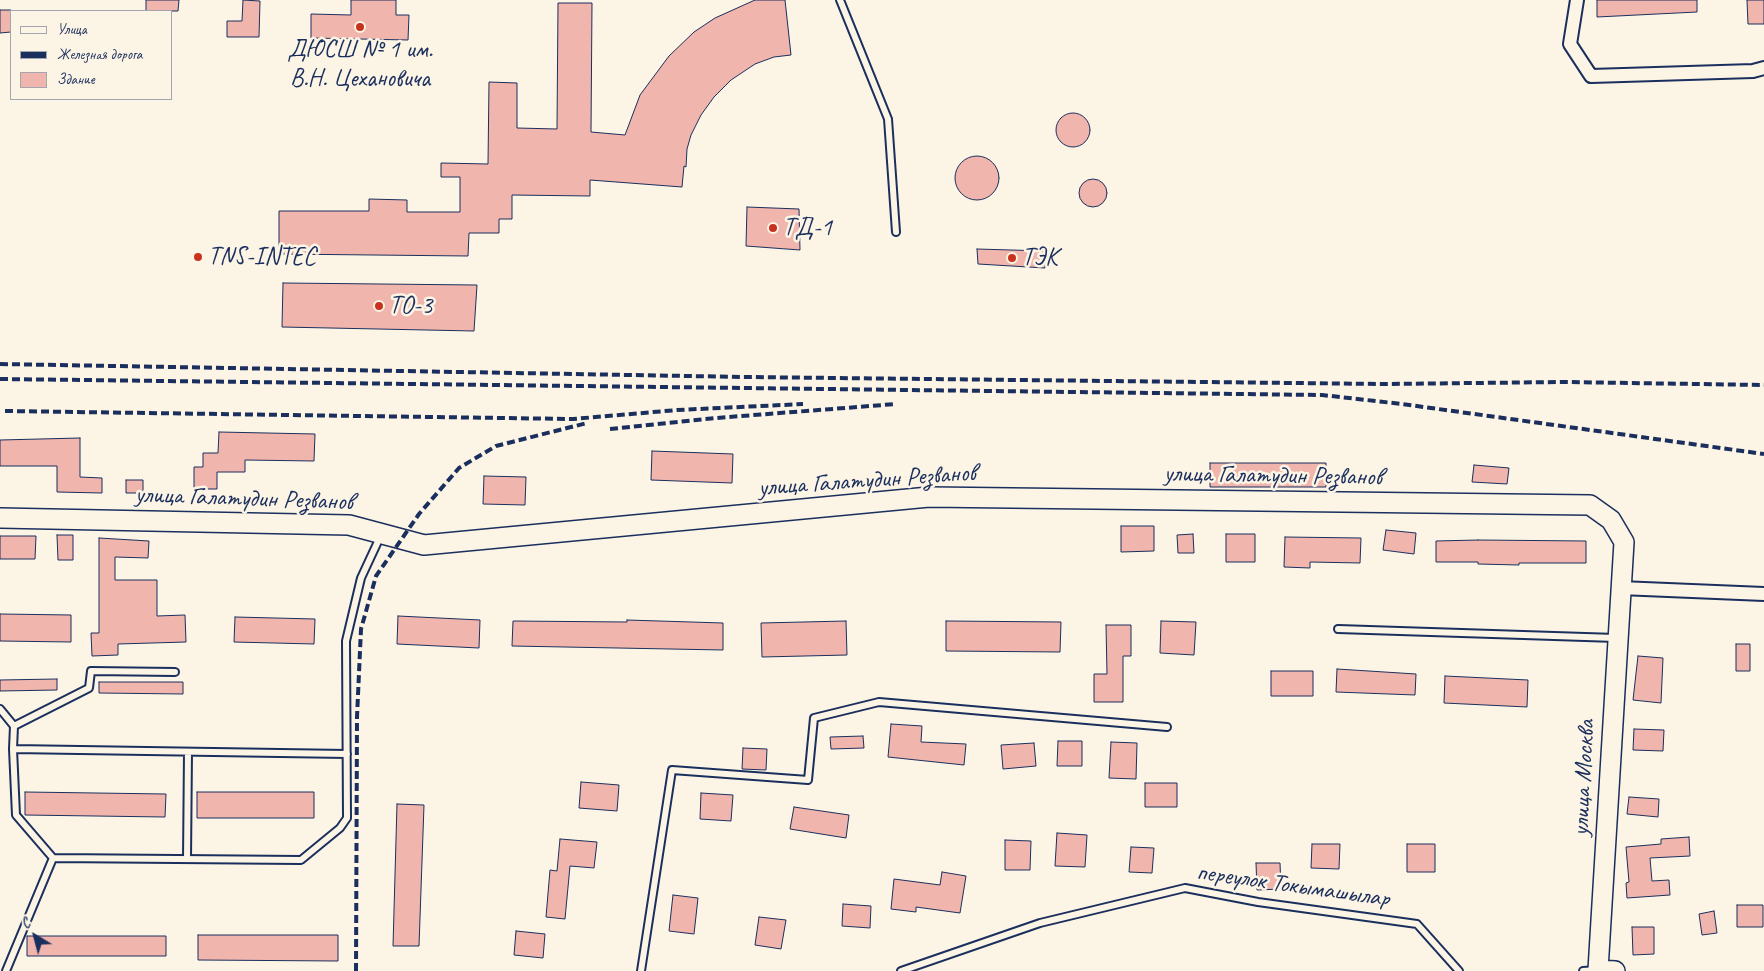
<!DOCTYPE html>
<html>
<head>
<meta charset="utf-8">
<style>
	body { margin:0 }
	#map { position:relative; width:1764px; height:971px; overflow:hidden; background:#fcf5e5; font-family:Caveat,sans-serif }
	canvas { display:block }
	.legend { position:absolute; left:10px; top:10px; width:162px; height:90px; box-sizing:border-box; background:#fcf5e5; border:1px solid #a2a6af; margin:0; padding:6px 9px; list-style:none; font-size:15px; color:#1b2f5e }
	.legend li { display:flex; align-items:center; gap:10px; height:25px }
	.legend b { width:25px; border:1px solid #a2a6af }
	.north { position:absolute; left:10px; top:911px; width:50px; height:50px; -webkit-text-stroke:4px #fcf5e5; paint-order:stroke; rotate:323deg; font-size:14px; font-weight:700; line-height:20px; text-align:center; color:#1b2f5e }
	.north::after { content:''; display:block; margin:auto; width:18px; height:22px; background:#1b2f5e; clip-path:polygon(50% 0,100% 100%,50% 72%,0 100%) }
</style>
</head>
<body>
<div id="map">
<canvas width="1764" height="971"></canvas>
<ul class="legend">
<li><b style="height:6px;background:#fcf5e5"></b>Улица</li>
<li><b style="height:6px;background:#1b2f5e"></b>Железная дорога</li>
<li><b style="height:14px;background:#f0b5ad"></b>Здание</li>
</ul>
<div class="north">С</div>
</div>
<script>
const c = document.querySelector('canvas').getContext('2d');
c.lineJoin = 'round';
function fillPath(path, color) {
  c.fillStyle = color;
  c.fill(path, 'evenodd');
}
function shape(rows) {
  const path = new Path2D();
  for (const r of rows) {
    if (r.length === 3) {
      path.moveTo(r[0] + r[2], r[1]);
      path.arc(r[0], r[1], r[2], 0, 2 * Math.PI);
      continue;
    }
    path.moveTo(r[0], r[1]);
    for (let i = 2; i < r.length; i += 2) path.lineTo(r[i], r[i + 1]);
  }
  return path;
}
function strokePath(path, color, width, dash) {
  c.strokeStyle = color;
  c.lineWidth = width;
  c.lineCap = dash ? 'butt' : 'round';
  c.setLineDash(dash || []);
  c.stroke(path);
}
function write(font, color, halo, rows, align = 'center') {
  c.font = font + ' Caveat,sans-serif';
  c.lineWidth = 5;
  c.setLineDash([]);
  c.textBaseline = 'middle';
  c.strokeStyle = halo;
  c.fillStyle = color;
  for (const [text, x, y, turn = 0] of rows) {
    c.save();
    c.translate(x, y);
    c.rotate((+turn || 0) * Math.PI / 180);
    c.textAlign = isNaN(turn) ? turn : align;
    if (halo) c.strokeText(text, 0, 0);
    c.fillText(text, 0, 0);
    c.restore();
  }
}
const building = shape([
	[146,0,179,0,178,11,146,11,146,0],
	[243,0,260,1,259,37,227,37,227,21,242,21,243,0],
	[351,0,396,0,396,15,409,15,408,40,311,38,311,14,351,15,351,0],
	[755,0,785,0,791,55,774,57,755,64,731,80,714,97,701,115,691,135,687,149,686,167,684,166,682,187,590,180,590,196,512,195,512,219,499,219,499,233,469,233,468,256,279,254,279,211,369,211,369,199,407,200,407,212,460,212,460,177,441,177,441,163,488,164,489,82,517,83,517,128,557,129,558,3,592,3,591,132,625,135,640,95,669,56,694,32,715,18,755,0],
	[1597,0,1697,0,1697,12,1597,17,1597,0],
	[1747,0,1764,0,1764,24,1748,24,1747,0],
	[0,10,11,10,11,32,0,33,0,10],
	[1073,130,17],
	[977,178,22],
	[1093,193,14],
	[747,207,799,209,800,250,746,246,747,207],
	[977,249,1046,251,1045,268,978,264,977,249],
	[283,283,477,285,474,331,282,327,283,283],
	[219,432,315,434,314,461,245,460,245,472,217,472,217,489,194,489,194,467,203,467,203,453,218,453,219,432],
	[80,438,80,477,102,478,102,493,57,492,57,466,0,466,0,440,80,438],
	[652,451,733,454,732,483,651,480,652,451],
	[1210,463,1326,463,1326,487,1210,487,1210,463],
	[1474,465,1509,468,1507,484,1472,482,1474,465],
	[484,476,526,477,525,505,483,504,484,476],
	[126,480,143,480,143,493,126,493,126,480],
	[1121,526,1154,526,1154,551,1121,552,1121,526],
	[1386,530,1416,533,1414,554,1383,550,1386,530],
	[1193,534,1194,553,1178,553,1177,535,1193,534],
	[1226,534,1255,534,1255,562,1226,562,1226,534],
	[57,535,73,535,73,560,58,560,57,535],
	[0,536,36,536,35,559,0,559,0,536],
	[1285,537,1361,538,1360,563,1310,562,1310,568,1284,567,1285,537],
	[99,538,149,541,148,558,115,557,115,580,157,580,157,616,185,615,186,642,118,644,118,655,92,656,91,633,99,633,99,538],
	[1478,540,1586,541,1586,563,1519,563,1519,565,1478,564,1478,562,1436,562,1436,541,1478,540],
	[0,614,71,615,71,642,0,641,0,614],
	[398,616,480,620,479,648,397,644,398,616],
	[235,617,315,619,314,644,234,642,235,617],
	[627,620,723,623,723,650,512,646,513,621,627,622,627,620],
	[846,621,847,655,762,657,761,623,846,621],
	[946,621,1061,622,1060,652,946,651,946,621],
	[1161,621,1196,622,1194,655,1160,653,1161,621],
	[1106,625,1131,625,1131,656,1123,656,1123,702,1094,702,1094,674,1107,674,1106,625],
	[1736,644,1750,644,1750,671,1736,671,1736,644],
	[1638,656,1663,658,1661,703,1633,700,1638,656],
	[1337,669,1416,674,1415,695,1336,692,1337,669],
	[1271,671,1313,671,1313,696,1271,696,1271,671],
	[1445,676,1528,680,1527,707,1444,703,1445,676],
	[57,679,57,690,0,691,0,680,57,679],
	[99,682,183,682,183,694,99,693,99,682],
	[891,724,922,726,921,742,966,744,964,765,888,757,891,724],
	[1634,729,1664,730,1663,751,1633,750,1634,729],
	[863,736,864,748,831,749,830,737,863,736],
	[1058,741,1082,741,1082,766,1057,766,1058,741],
	[1111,742,1137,743,1136,779,1109,778,1111,742],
	[1034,743,1036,766,1003,769,1001,745,1034,743],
	[743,748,767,749,766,770,742,769,743,748],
	[581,782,619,785,617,811,579,808,581,782],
	[1145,783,1177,783,1177,807,1145,807,1145,783],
	[25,792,166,794,165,817,25,815,25,792],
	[197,792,314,792,314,818,197,818,197,792],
	[701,793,733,795,731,821,700,819,701,793],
	[1629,797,1659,799,1658,817,1627,814,1629,797],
	[397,804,424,805,419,946,393,946,397,804],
	[794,807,849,815,846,838,790,829,794,807],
	[1057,833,1087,835,1085,867,1055,866,1057,833],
	[1689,837,1690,856,1650,858,1652,881,1669,880,1670,895,1627,898,1626,883,1629,882,1626,847,1661,844,1661,839,1689,837],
	[560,839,597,842,594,868,570,866,565,919,546,917,550,870,557,871,560,839],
	[1005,840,1031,841,1030,870,1005,870,1005,840],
	[1312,844,1340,844,1339,869,1311,868,1312,844],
	[1407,844,1435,844,1435,872,1407,872,1407,844],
	[1131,847,1154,848,1152,873,1129,872,1131,847],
	[1256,863,1280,863,1281,889,1257,890,1256,863],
	[942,872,966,876,960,913,916,907,916,912,891,909,894,879,940,885,942,872],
	[673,895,698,898,694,934,669,931,673,895],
	[843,904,871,906,870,928,842,926,843,904],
	[1737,905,1763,905,1763,927,1737,927,1737,905],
	[1714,911,1717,933,1702,935,1699,914,1714,911],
	[759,917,786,920,781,949,755,945,759,917],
	[1632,927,1654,927,1654,954,1633,955,1632,927],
	[516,931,545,934,543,958,514,955,516,931],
	[198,935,338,935,338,961,198,960,198,935],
	[27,936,166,936,166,956,27,956,27,936]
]);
fillPath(building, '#f0b5ad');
strokePath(building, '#1b2f5e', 1);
const lane = shape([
	[840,0,888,119,896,232],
	[1338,629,1616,638],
	[0,709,14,726],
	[13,749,14,726,89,688,91,671,175,672],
	[53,858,16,815,13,749,347,754],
	[187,859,188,752],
	[6,971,53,858,301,860,340,828,347,818,346,641,361,578,381,535],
	[641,971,672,770,808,780,814,718,879,702,1167,727],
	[901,971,1040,923,1185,888,1258,902,1417,924,1459,971],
	[1583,971,1597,970]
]);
const street = shape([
	[1577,0,1570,44,1591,76,1753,71,1764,68],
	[1620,588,1764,594]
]);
const secondary = shape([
	[0,518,349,525,424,545,929,497,1590,505,1611,520,1624,542,1598,970,1615,971]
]);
strokePath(lane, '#1b2f5e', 10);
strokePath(street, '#1b2f5e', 16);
strokePath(secondary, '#1b2f5e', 22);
strokePath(lane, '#fcf5e5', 6);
strokePath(street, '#fcf5e5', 12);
strokePath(secondary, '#fcf5e5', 19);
strokePath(shape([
	[0,364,745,377,1385,384,1564,382,1764,385],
	[0,379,1322,395,1402,404,1764,454],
	[5,411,573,419,677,410,803,404],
	[610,429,716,418,896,404],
	[356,971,357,717,361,629,376,576,419,514,459,468,496,446,587,423]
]), '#1b2f5e', 4, [8, 4]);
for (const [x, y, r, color] of [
	[360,27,5,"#c8321e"],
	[773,228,5,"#c8321e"],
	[198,257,5,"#c8321e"],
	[1012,258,5,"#c8321e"],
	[379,306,5,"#c8321e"]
]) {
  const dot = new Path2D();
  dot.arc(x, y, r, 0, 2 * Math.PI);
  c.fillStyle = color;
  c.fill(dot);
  strokePath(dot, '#fcf5e5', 2);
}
write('25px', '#1b2f5e', '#fcf5e5', [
	["ДЮСШ № 1 им.",360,50,"center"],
	["В.Н. Цехановича",360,79,"center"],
	["ТД-1",783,228],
	["TNS-INTEC",208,257],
	["ТЭК",1022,258],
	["ТО-3",389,306]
], 'left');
write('25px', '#1b2f5e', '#fcf5e5', [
	["улица Галатудин Резванов",1273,476,1],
	["улица Галатудин Резванов",867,481,-4],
	["улица Галатудин Резванов",244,499,2],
	["улица Москва",1584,778,-87],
	["переулок Токымашылар",1293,886,8]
]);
</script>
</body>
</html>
